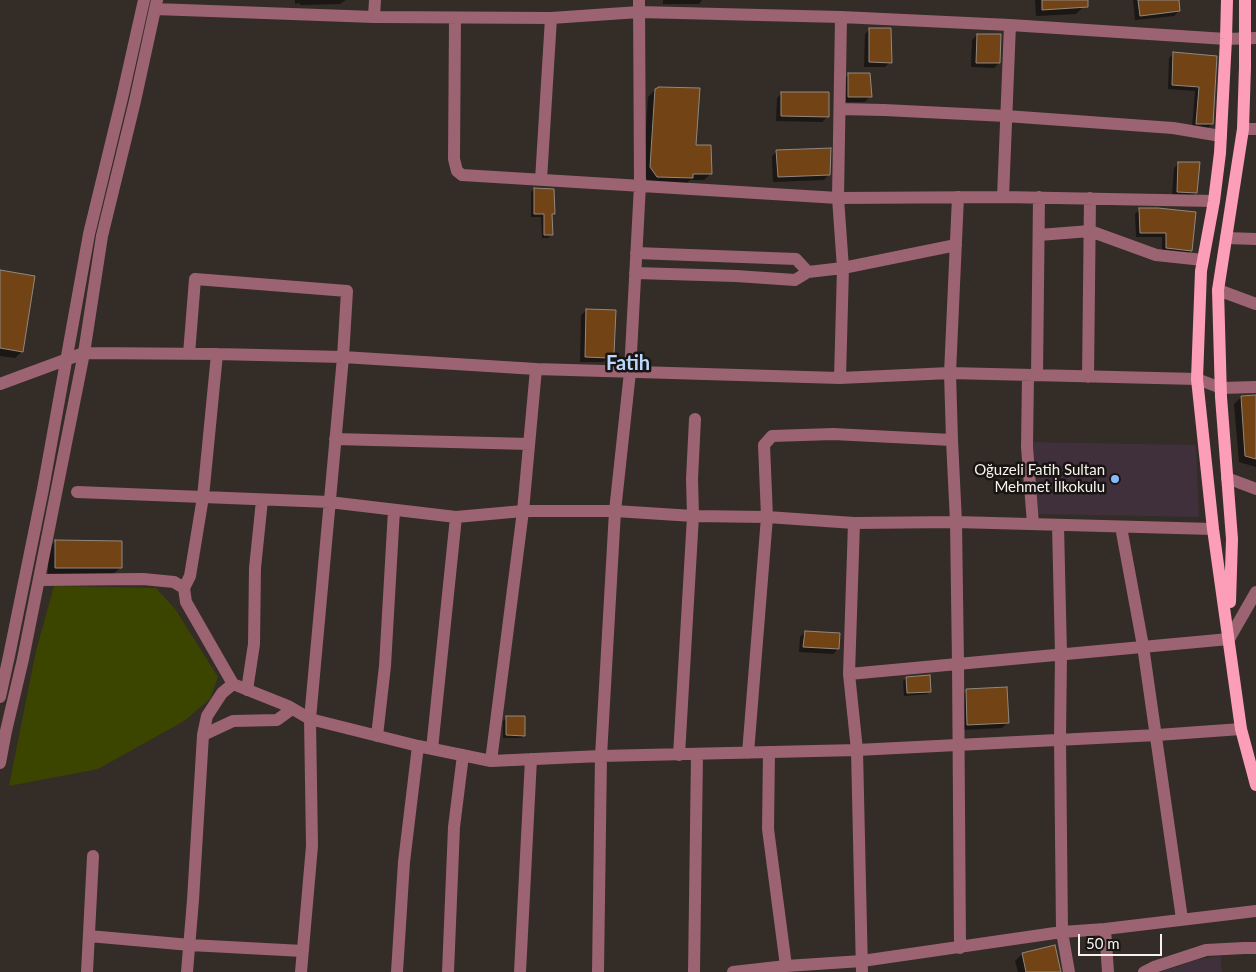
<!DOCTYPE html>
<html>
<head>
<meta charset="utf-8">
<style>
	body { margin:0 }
	#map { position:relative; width:1256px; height:972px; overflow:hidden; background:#342c26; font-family:Lato,sans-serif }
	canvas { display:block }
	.scale { position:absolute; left:1078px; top:934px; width:84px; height:22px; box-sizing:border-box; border:2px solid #f7f2ee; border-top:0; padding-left:6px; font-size:15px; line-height:18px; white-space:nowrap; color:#f7f2ee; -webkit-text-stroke:4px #191513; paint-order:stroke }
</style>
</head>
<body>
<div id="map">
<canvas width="1256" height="972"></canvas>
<div class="scale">50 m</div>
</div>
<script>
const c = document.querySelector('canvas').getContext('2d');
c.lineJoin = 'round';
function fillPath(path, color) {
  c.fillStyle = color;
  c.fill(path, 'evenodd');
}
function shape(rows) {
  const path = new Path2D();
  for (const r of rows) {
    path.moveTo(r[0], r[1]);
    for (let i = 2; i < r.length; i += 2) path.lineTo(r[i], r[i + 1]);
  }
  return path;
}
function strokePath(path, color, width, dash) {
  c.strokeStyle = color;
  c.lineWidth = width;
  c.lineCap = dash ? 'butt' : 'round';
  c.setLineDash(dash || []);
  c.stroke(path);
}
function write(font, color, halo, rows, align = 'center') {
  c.font = font + ' Lato,sans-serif';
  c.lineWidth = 5;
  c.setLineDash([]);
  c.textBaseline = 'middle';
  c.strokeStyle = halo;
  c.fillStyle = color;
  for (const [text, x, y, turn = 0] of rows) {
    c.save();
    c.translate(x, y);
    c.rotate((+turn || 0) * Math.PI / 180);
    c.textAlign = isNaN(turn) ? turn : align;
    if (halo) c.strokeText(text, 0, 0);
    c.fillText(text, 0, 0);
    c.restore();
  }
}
fillPath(shape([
	[1030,442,1196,445,1199,517,1036,514],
	[1221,956,1222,972,1161,972,1200,959]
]), '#3f303c');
fillPath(shape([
	[54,586,156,588,175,609,218,677,210,699,184,721,98,769,9,786,36,651]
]), '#3c4500');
fillPath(shape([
	[295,0,346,0,340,4,300,5,300,3,295,4],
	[663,0,702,0,699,4,663,4],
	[1035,0,1083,0,1083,7,1076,14,1036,16],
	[1133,0,1178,0,1179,11,1174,16,1135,20],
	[870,29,890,62,885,67,864,67,865,34],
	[977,35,999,63,994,68,971,67,972,40],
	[1174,53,1216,57,1212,124,1208,128,1192,128,1195,91,1168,89,1169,58],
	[849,74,870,96,865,102,844,102,844,80],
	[655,90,694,146,711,173,704,180,690,180,685,185,650,184,643,174,648,97],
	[782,93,827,117,822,122,776,121,777,98],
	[777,151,829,174,824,180,773,182,772,156],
	[1179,163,1196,192,1191,197,1172,197,1174,168],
	[534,189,554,213,551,216,552,234,548,238,542,238,541,217,531,217,531,192],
	[1140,209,1191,250,1186,255,1162,252,1162,237,1136,237,1135,214],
	[0,272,22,351,15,358,0,356],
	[587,310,613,354,603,362,580,362,581,315],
	[1256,396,1256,467,1239,462,1234,404,1241,397],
	[56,541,121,567,113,574,48,574,48,548],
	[805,632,838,649,833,654,799,652,800,637],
	[907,678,930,691,927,694,904,696,903,681],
	[967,690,1008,722,1002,728,962,730,962,696],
	[506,718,524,735,521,738,503,738,503,721],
	[1054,947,1060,972,1018,972,1015,961,1022,954]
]), '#0007');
const building = shape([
	[1042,0,1088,0,1088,7,1042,10,1042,0],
	[1138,0,1179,0,1180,11,1140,16,1138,0],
	[869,28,891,28,892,63,869,62,869,28],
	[977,34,1001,34,1000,63,976,63,977,34],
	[1173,52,1217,56,1213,124,1196,124,1199,87,1172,85,1173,52],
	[848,73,870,73,872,97,848,97,848,73],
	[659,87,700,88,696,145,711,145,712,174,693,174,693,178,657,177,650,167,655,89,659,87],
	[781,92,829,92,829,117,781,116,781,92],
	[831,148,830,175,778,177,776,150,831,148],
	[1178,162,1200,162,1197,193,1177,192,1178,162],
	[534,188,554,189,555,214,552,214,553,235,544,235,544,214,534,214,534,188],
	[1139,208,1158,208,1196,212,1192,251,1166,248,1166,233,1140,233,1139,208],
	[0,270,35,276,23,352,0,348,0,270],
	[586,309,616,310,614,354,609,358,585,357,586,309],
	[1256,395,1256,459,1245,456,1241,396,1256,395],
	[55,540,122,541,122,568,55,568,55,540],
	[805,631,840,633,839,649,803,647,805,631],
	[930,675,931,692,907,693,906,677,930,675],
	[1007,687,1009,723,967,725,966,689,1007,687],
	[506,716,525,716,525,736,506,735,506,716],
	[1055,945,1061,972,1026,972,1022,953,1055,945]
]);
fillPath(building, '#724314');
strokePath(building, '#918880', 1);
strokePath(shape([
	[155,9,374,17,551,18,639,12,841,17,1010,25,1226,39,1256,38],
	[374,17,375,0],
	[455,18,454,159,457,171,462,175,838,198,1003,197,1214,201],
	[840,109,884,110,1006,116,1173,128,1221,136],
	[1243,129,1256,129],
	[541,180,551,18],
	[958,197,950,373,952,440,956,522,958,664,960,948],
	[1003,197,1010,25],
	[1039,235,1090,231,1156,255,1203,260],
	[1226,238,1256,239],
	[636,253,796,259,808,272,843,268,956,245],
	[635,273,736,276,795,280,808,272],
	[1218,290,1256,304],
	[189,354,195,279,347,291,343,357,310,719,312,846,301,972],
	[1028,375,1027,447,1033,524],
	[1037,375,1039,197],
	[1088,377,1090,198],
	[840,378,843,268,838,198,841,17],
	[0,384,84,353,217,354,343,357,536,369,840,378,950,373,1197,379,1221,388,1256,387],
	[335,439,529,444],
	[1227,478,1256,489],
	[77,492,329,502,456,517,523,511,615,511,693,516,767,517,854,523,956,522,1213,529],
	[854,523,849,674,857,750,862,972],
	[1058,525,1061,654,1060,739,1062,932,1069,972],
	[1121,527,1143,646,1182,919],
	[39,580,143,579,174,582,184,588,186,602,233,684],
	[184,588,190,576,203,497,217,354],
	[849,674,1229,639,1256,592],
	[247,690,254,644,255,568,262,500],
	[0,697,9,656,43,489,89,234,122,98,144,0],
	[203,735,233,721,277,720,292,709],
	[377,736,385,666,394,510],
	[432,749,456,517],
	[769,752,768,829,786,966],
	[748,753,767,517,764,445,772,436,833,434,952,440],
	[679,755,693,516,692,479,695,419],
	[491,761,523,511,536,369],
	[0,763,6,731,23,659,84,353,102,236,135,101,157,0],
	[1105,929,1108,972],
	[89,936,190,945,303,951],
	[87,972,93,856],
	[187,972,193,900,203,735,207,716,222,693,233,684,288,706,310,719,418,746,491,761,601,756,857,750,1157,735,1241,729],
	[397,972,404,862,418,746],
	[448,972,454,827,463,755],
	[520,972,531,759],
	[598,972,601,756,615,511,630,372,640,185,639,0],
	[694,972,697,754],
	[733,972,786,966,862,961,1062,932,1105,929,1256,911],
	[1144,972,1154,967,1206,950,1244,948,1256,948]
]), '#9c6372', 12);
strokePath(shape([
	[1227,0,1226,39,1220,153,1214,201,1201,271,1197,379,1213,529,1241,729,1256,785],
	[1230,602,1232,539,1221,397,1218,290,1243,129,1245,67,1245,0]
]), '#fc9eb8', 12);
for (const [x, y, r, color] of [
	[1115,479,5,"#86bbfb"]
]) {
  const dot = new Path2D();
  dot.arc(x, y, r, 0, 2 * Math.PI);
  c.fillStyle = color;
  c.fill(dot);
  strokePath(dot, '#191513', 2);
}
write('15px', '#f7f2ee', '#191513', [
	["Oğuzeli Fatih Sultan",1105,470],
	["Mehmet İlkokulu",1105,487]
], 'right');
write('bold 20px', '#bad8fd', '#191513', [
	["Fatih",628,364]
]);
</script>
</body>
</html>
